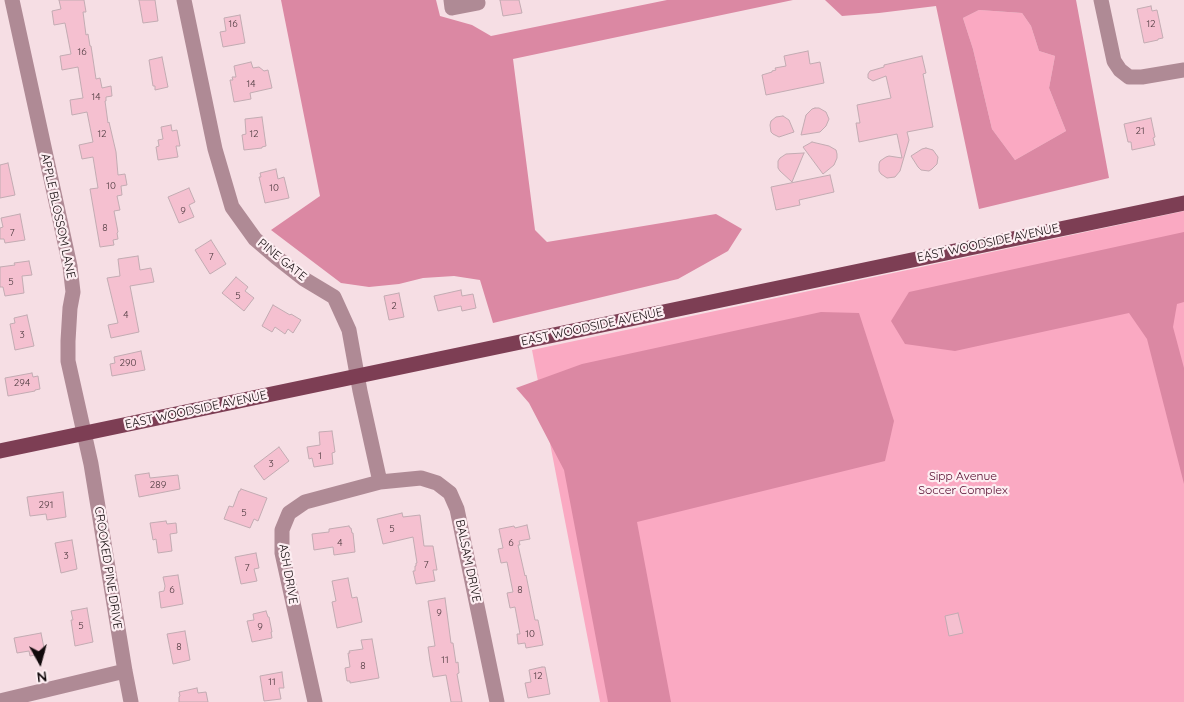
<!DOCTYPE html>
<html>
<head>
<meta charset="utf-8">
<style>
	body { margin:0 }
	#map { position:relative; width:1184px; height:702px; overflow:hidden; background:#f6dee4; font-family:Quicksand,sans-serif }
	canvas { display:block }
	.north { position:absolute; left:15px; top:637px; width:50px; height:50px; -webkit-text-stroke:4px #fdeef2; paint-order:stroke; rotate:173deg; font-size:14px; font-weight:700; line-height:20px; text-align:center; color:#120a0c }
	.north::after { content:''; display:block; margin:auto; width:18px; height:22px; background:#120a0c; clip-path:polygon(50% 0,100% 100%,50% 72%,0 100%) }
</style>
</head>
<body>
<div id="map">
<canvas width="1184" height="702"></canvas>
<div class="north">N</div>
</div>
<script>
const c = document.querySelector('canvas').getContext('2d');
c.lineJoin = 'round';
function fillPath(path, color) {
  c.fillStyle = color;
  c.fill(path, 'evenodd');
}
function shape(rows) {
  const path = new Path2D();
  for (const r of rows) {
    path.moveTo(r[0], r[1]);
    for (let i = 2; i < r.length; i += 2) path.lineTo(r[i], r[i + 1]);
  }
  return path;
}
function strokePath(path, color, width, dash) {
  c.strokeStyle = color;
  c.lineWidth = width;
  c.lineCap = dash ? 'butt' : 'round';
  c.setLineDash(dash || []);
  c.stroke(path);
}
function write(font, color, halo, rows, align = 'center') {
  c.font = font + ' Quicksand,sans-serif';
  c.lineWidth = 4.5;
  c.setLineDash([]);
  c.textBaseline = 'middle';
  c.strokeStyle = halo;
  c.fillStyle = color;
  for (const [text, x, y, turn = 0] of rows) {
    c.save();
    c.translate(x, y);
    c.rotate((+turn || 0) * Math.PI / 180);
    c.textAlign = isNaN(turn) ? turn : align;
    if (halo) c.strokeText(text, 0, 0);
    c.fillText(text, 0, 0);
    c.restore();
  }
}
fillPath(shape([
	[979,10,1022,13,1031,26,1039,51,1055,56,1049,88,1066,131,1015,160,992,129,973,49,963,18],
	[1184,211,1184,702,600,702,532,350]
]), '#faa9c2');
fillPath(shape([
	[281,0,436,0,440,16,472,25,491,36,667,0,793,0,513,59,535,230,547,242,716,214,742,229,728,251,678,279,493,323,480,280,454,276,423,278,399,284,369,287,341,283,271,230,320,196],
	[825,0,1076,0,1109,178,979,209,936,6,879,13,842,16],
	[979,10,1022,13,1031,26,1039,51,1055,56,1049,88,1066,131,1015,160,992,129,973,49,963,18],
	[1184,232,1184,302,1177,304,1173,327,1184,368,1184,484,1147,339,1129,313,955,351,905,344,891,321,909,292],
	[821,312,859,313,894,421,885,461,637,522,671,702,608,702,564,470,529,403,516,388,582,364]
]), '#db88a3');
const building = shape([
	[59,0,84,0,86,12,83,12,86,35,88,34,90,46,91,46,96,79,100,78,102,88,111,86,112,96,106,97,106,101,105,101,108,123,109,122,116,152,118,175,125,174,127,185,121,186,122,195,117,196,120,210,114,211,118,232,117,233,118,239,113,240,114,245,100,247,90,189,98,188,93,157,82,159,79,145,93,142,87,112,72,115,70,100,83,98,78,67,62,70,60,56,71,54,65,23,54,25,52,11,61,9,59,0],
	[139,0,155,0,158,21,143,23,139,0],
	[500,0,519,0,522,13,503,16,500,0],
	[1151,6,1152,11,1157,10,1163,38,1158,39,1158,40,1144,43,1137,9,1151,6],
	[240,15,245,43,223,47,220,32,226,31,224,18,240,15],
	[808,51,810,64,820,62,824,83,766,95,762,75,772,72,772,71,776,70,775,68,786,66,784,56,808,51],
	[922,56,926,73,923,74,933,127,907,132,909,140,900,171,895,177,887,178,881,174,879,171,879,164,880,161,886,157,889,156,902,158,897,134,859,142,856,123,860,123,857,105,891,98,886,76,873,81,868,78,868,74,870,71,884,67,884,65,922,56],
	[162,57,168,87,155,90,155,86,153,86,149,60,162,57],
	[251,62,253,68,259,67,264,71,268,70,272,88,250,93,251,99,234,102,230,80,233,80,232,77,236,77,234,66,251,62],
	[815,108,819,108,826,112,829,119,826,126,820,132,801,135,806,115,812,109,815,108],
	[783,116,789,120,794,132,779,137,773,134,771,132,770,125,771,121,776,117,783,116],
	[262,117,266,146,262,147,262,148,244,150,242,135,246,134,245,119,262,117],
	[1151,118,1155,137,1153,138,1155,145,1132,150,1131,142,1128,142,1124,124,1151,118],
	[171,125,172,131,177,130,180,146,176,146,178,157,158,160,156,147,159,146,158,140,163,139,161,127,171,125],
	[812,142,829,146,836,150,837,154,837,158,834,165,823,174,803,147,812,142],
	[926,148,933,150,938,157,937,164,932,169,929,171,921,170,918,167,911,156,922,149,926,148],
	[804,153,792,182,780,171,778,168,778,161,780,158,786,154,804,153],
	[8,163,15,195,0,198,0,165,8,163],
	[276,169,278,179,284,177,289,198,265,203,259,177,261,177,260,173,276,169],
	[830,175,834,192,799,200,800,205,776,210,771,187,830,175],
	[189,188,195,202,189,205,194,217,179,223,168,197,189,188],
	[20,214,25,240,5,243,4,239,0,239,0,228,3,227,1,218,20,214],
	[211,240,226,264,210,274,195,250,211,240],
	[138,256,140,270,151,268,154,282,130,286,139,332,111,338,108,325,118,323,107,278,120,276,118,259,138,256],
	[29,261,32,275,22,276,24,293,5,296,3,287,0,287,0,267,15,265,14,263,29,261],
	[236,277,248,287,245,291,254,298,244,311,222,293,236,277],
	[461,290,462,296,473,294,476,308,462,311,461,306,438,311,434,296,461,290],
	[399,293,404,317,389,320,384,296,399,293],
	[273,305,290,315,291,314,301,320,293,333,288,329,285,334,275,327,272,332,262,326,273,305],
	[27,315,34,346,15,350,10,324,15,323,14,318,27,315],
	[141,351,145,370,112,376,110,364,115,363,114,357,141,351],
	[32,373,33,377,38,376,40,389,35,390,35,391,8,396,5,378,32,373],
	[332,431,335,452,332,453,333,464,314,467,312,458,309,459,307,447,320,445,319,432,332,431],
	[279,447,289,461,264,480,254,466,279,447],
	[149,473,150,478,178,475,180,489,139,497,135,475,149,473],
	[241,489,267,498,258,521,254,519,250,528,224,519,229,506,233,507,239,491,240,491,241,489],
	[63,492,66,517,47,520,46,514,30,516,27,497,63,492],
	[402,513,403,517,420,515,424,546,433,546,437,570,433,570,435,581,416,584,413,571,415,571,415,566,416,566,416,563,417,563,413,537,383,544,377,519,402,513],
	[166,521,167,524,176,523,177,533,170,534,172,551,158,553,156,539,153,540,150,523,166,521],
	[527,525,530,539,519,541,520,545,518,545,525,576,526,575,535,620,538,620,543,645,526,648,525,643,518,644,517,634,520,634,515,607,510,608,507,593,513,592,507,562,501,563,498,549,503,548,499,529,514,526,515,528,527,525],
	[349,526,350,528,351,528,352,533,353,533,355,552,334,555,333,547,314,550,312,534,329,532,329,529,349,526],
	[72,540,77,569,61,573,55,543,72,540],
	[256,553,259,568,254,569,257,581,241,584,235,557,256,553],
	[178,575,183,604,161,608,159,592,164,591,165,586,163,577,178,575],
	[348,578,352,598,357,597,362,622,337,628,332,602,336,601,332,581,348,578],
	[445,598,451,643,453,643,456,663,458,662,459,673,457,674,462,702,451,702,446,675,433,677,430,661,428,647,435,646,428,601,445,598],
	[87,608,93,642,75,646,71,620,73,620,71,611,87,608],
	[266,611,268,617,269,617,272,632,271,632,272,638,252,642,247,621,254,620,253,614,266,611],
	[958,613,963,633,949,636,945,616,958,613],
	[185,631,190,660,173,664,167,634,185,631],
	[41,633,45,653,30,656,29,651,17,653,14,638,41,633],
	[372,639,379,678,350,683,350,681,347,681,345,668,350,667,348,653,350,653,349,651,363,649,361,640,372,639],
	[542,667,545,667,550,694,528,698,525,683,531,682,529,670,542,667],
	[282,672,284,688,279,688,281,699,264,701,260,676,282,672],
	[197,688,198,693,206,692,208,702,179,702,179,697,180,696,179,692,197,688]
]);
fillPath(building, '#f5c0d0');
strokePath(building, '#c2abb2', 1);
strokePath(shape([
	[12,0,70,266,73,292,70,308,68,341,68,361,91,464,125,671,131,702],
	[184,0,215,149,232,207,255,239,276,257,304,279,334,297,349,330,360,391,380,482],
	[451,0,452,8,478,3],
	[1101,0,1114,61,1120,70,1129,77,1142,77,1184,70],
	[0,701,125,671],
	[315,702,282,553,282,530,289,513,305,502,380,482,421,478,437,483,450,493,457,509,497,702]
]), '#af8a95', 15);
strokePath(shape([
	[0,451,1184,203]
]), '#7d3e54', 15);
write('10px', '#4b383d', null, [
	["16",233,24],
	["12",1151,24],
	["16",82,52],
	["14",251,84],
	["14",96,97],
	["21",1140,131],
	["12",102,134],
	["12",254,134],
	["10",111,186],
	["10",274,188],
	["9",183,211],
	["8",105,228],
	["7",12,233],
	["7",211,257],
	["5",11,282],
	["5",238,296],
	["2",394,306],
	["4",126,315],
	["3",22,335],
	["290",128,363],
	["294",22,383],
	["1",320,456],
	["3",271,464],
	["289",158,485],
	["291",46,505],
	["5",244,513],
	["5",392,529],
	["4",340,543],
	["6",511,543],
	["3",66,556],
	["7",426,565],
	["7",247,568],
	["6",172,590],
	["8",520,590],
	["9",439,613],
	["5",81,626],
	["9",260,627],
	["10",530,634],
	["8",179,647],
	["11",445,660],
	["8",363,666],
	["12",538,676],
	["11",272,682]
]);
write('12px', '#120a0c', '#fdeef2', [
	["APPLE BLOSSOM LANE",58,216,78],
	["EAST WOODSIDE AVENUE",988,243,-12],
	["PINE GATE",282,260,39],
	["EAST WOODSIDE AVENUE",592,327,-12],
	["EAST WOODSIDE AVENUE",196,410,-12],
	["BALSAM DRIVE",468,561,78],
	["CROOKED PINE DRIVE",108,568,81],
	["ASH DRIVE",288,574,80]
]);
write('12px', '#500428', '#fdeef2', [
	["Sipp Avenue",963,476],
	["Soccer Complex",963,490]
]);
</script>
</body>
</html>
